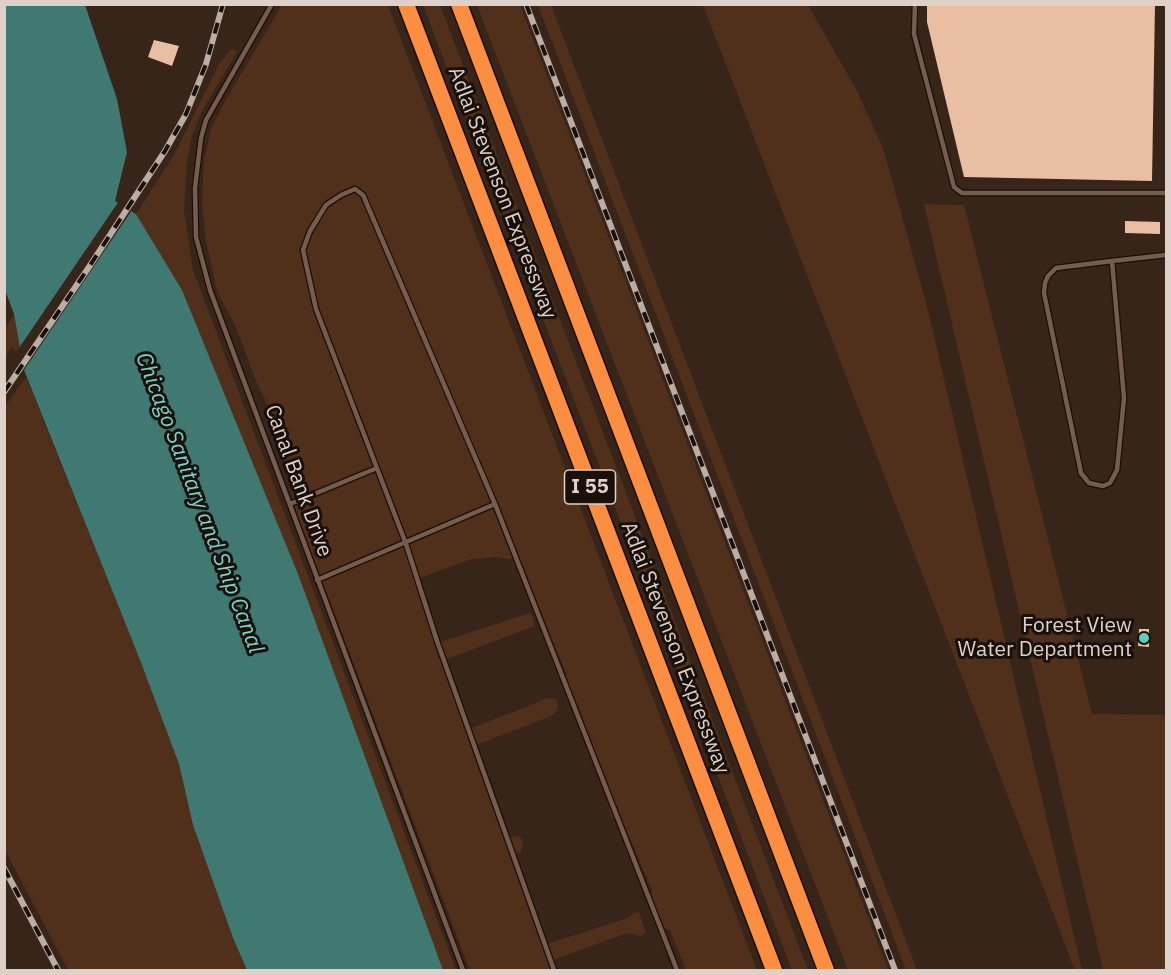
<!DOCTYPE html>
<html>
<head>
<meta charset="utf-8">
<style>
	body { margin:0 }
	#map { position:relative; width:1171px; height:975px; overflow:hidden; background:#382519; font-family:"IBM Plex Sans",sans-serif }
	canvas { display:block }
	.frame { position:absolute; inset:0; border:6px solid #ded1c9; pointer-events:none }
</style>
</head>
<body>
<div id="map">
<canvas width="1171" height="975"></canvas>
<div class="frame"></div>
</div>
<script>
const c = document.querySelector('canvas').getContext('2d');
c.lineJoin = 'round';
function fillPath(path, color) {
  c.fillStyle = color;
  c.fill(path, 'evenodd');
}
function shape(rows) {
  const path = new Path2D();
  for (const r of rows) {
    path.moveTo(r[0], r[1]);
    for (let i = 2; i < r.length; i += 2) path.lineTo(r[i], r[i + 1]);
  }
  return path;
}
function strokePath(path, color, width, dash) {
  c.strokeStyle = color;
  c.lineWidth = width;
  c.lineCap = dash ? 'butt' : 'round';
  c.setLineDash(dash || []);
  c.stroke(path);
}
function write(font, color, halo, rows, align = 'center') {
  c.font = font + ' "IBM Plex Sans",sans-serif';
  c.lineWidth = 6;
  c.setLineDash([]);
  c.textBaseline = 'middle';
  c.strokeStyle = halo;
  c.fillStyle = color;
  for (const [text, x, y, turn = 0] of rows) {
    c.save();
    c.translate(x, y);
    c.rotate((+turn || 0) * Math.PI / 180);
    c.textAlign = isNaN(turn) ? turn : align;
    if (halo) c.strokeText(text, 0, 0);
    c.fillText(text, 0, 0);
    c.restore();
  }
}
fillPath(shape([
	[282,5,388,5,757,970,686,970,670,930,657,926,650,911,652,890,624,825,611,816,609,809,611,796,578,706,567,699,565,690,567,681,566,673,520,561,497,557,472,559,416,579,437,643,530,613,533,617,534,626,442,661,467,730,548,698,556,699,558,707,554,715,473,746,506,838,520,836,523,844,521,852,510,857,544,945,628,918,634,913,639,912,646,933,640,936,627,933,550,961,553,970,470,970,297,515,277,426,256,381,236,327,217,291,206,241,202,204,204,160,211,129,228,96],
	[423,5,440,5,808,970,792,970],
	[477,5,520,5,888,970,848,970],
	[538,5,551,5,917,970,906,970],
	[703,5,808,5,857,91,883,148,927,306,1082,970,1075,970],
	[232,48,237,52,202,111,192,136,187,162,184,210,193,270,456,970,443,970,298,574,182,290,136,214,175,153,219,64],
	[924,204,964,205,1092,714,1166,715,1166,970,1103,970],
	[14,314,20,347,17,351,11,347,5,357,5,329],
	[26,377,140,660,179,764,193,825,233,938,247,970,68,970,5,850,4,408]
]), '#50301a');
fillPath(shape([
	[5,5,85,5,117,99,127,152,115,201,136,214,182,290,298,574,443,970,247,970,233,938,193,825,179,764,140,660,24,370,14,314,5,290]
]), '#3f7972');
fillPath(shape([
	[119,201,132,210,24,370,20,368,17,351]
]), '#382519');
fillPath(shape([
	[927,4,1155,4,1152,181,964,177,927,22],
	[154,40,179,46,172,66,148,57],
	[1125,221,1160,222,1160,234,1125,233],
	[1139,629,1149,629,1149,647,1138,646]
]), '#eabea3');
const lane = shape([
	[272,4,206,120,201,138,195,188,196,237,210,290,463,970],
	[915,4,914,34,954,187,962,193,1166,193],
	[1112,261,1124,398,1117,470,1110,483,1103,486,1089,483,1081,473,1044,293,1045,283,1048,276,1056,268,1112,261,1166,255],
	[290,504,377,468],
	[317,580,495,504],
	[554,970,437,641,406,544,316,309,303,250,310,231,326,205,341,195,355,189,363,195,495,504,677,970]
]);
const highway = shape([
	[406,4,774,970],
	[459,4,826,970]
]);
strokePath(lane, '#1f0d03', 7);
strokePath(highway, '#1f0d03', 19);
strokePath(lane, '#745d50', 4.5);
strokePath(highway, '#fb8e41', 16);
const rail = shape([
	[526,4,895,970],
	[4,392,89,267,165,151,186,114,206,64,223,4],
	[4,868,58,970]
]);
strokePath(rail, '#bbada4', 6);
strokePath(rail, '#19100b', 4, [11]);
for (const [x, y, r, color] of [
	[1144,638,6,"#58cec0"]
]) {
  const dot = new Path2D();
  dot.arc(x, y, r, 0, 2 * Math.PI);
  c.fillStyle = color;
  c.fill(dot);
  strokePath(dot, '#19100b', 2);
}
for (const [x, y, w] of [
	[590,487,51]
]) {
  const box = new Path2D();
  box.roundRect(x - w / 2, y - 17, w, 34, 4.5);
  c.fillStyle = '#19100b';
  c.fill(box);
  strokePath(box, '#ded1c9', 1.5);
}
write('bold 20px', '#ded1c9', null, [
	["I 55",590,487]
]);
write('21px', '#ded1c9', '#19100b', [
	["Adlai Stevenson Expressway",502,193,69],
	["Canal Bank Drive",298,481,70],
	["Adlai Stevenson Expressway",675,648,69]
]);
write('21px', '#ded1c9', '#19100b', [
	["Forest View",1132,626],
	["Water Department",1132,650]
], 'right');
write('italic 22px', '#77d5c9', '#19100b', [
	["Chicago Sanitary and Ship Canal",199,503,69]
]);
</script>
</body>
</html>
